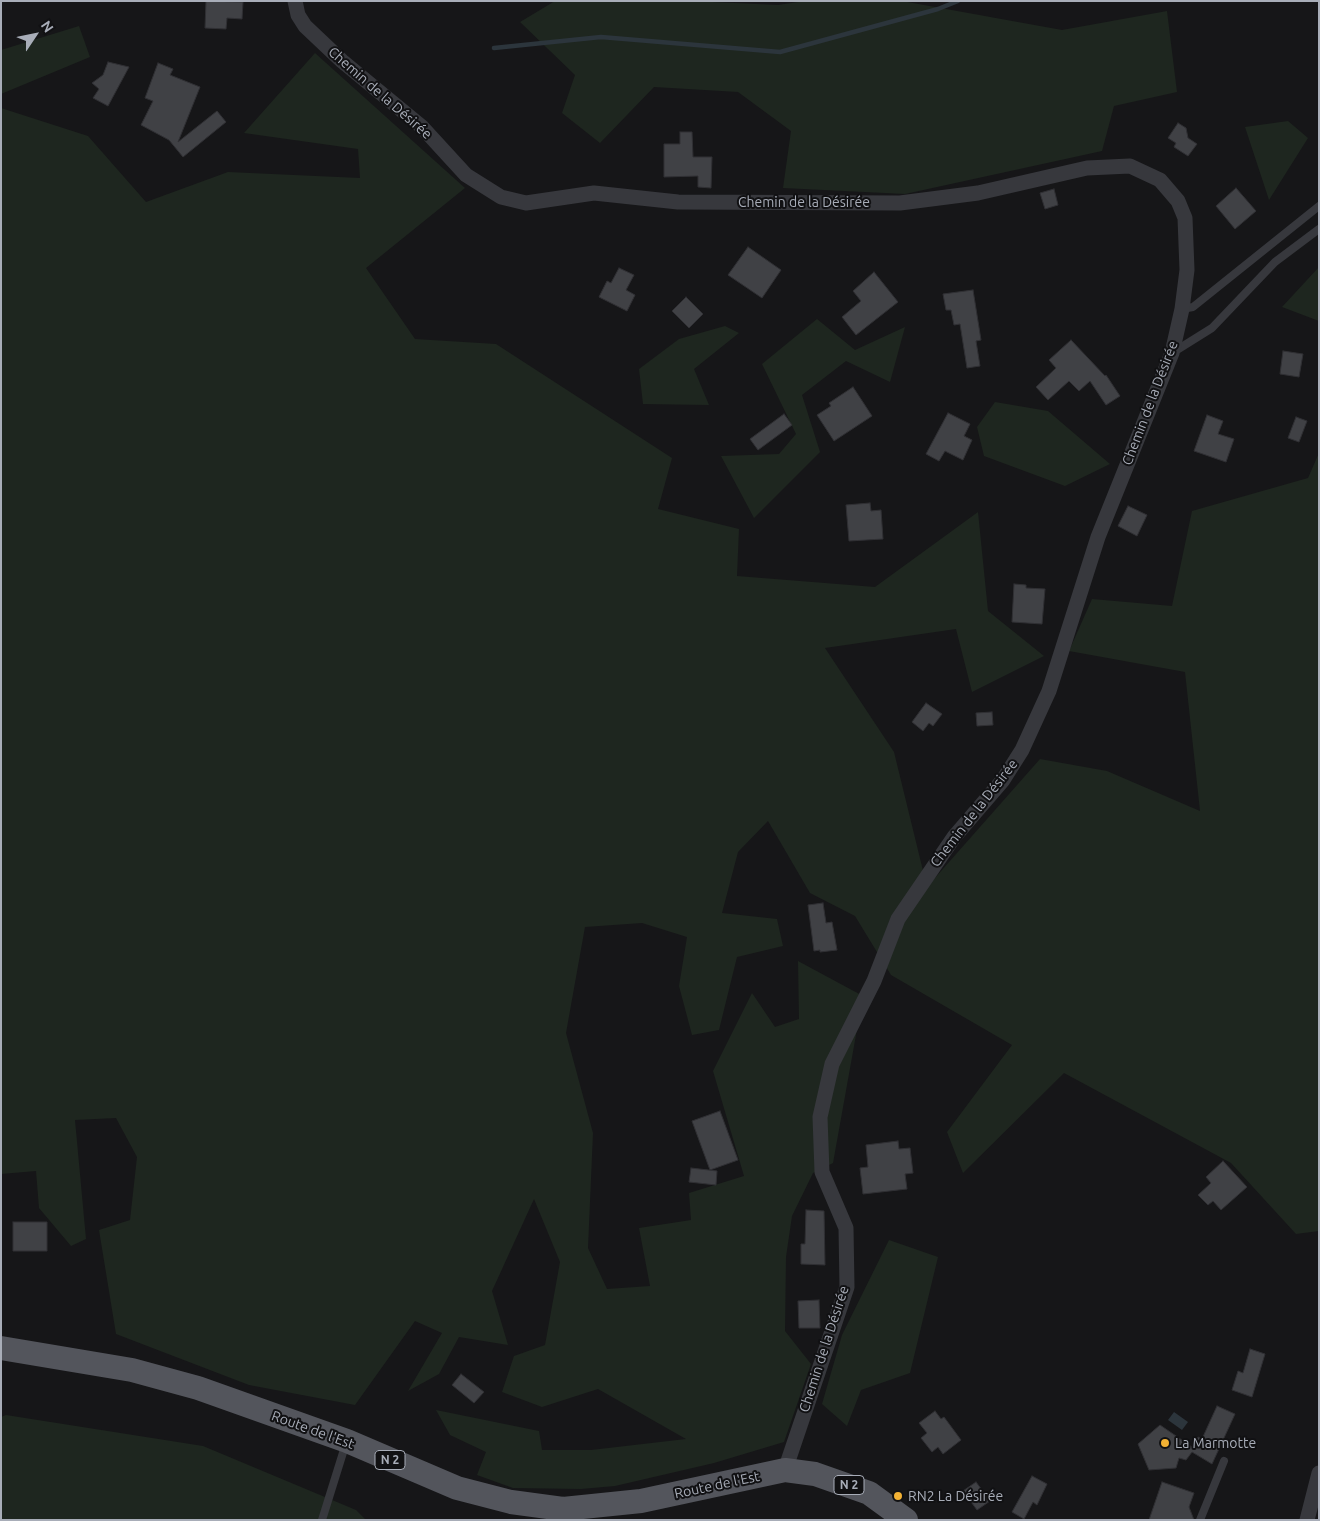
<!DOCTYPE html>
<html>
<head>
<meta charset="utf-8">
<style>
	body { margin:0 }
	#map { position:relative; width:1320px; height:1521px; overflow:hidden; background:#161618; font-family:Ubuntu,sans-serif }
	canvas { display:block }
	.frame { position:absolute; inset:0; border:2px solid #a8adb8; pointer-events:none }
	.north { position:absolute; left:10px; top:10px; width:50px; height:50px; -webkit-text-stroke:4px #111113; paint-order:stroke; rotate:56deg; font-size:14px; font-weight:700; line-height:20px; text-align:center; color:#a8adb8 }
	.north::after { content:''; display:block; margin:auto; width:18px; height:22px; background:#a8adb8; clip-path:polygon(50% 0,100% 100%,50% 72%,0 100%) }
</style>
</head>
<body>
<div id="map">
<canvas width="1320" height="1521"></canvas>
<div class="frame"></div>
<div class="north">N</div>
</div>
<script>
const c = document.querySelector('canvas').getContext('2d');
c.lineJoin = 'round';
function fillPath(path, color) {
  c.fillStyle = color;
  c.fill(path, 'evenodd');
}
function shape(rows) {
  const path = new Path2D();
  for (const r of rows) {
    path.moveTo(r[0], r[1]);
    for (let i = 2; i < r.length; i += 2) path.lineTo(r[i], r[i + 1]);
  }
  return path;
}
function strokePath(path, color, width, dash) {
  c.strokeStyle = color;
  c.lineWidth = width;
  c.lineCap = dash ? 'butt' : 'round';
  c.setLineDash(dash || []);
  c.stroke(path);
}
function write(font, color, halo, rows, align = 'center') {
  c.font = font + ' Ubuntu,sans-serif';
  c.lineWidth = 4;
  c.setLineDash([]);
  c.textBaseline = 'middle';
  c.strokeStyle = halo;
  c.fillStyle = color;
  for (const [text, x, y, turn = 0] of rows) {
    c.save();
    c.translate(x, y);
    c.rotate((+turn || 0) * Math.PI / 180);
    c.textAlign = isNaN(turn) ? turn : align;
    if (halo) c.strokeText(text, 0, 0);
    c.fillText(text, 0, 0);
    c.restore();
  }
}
fillPath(shape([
	[555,1,691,1,778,5,805,1,902,1,1062,30,1167,11,1177,92,1114,106,1102,151,905,194,783,188,791,131,738,92,654,87,600,143,562,113,575,75,520,22],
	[79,26,90,57,1,94,1,50],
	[315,53,465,188,366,268,415,339,496,344,672,458,658,509,739,529,737,576,875,587,978,512,988,611,1044,656,972,692,956,629,825,648,894,752,927,887,1040,759,1107,771,1200,811,1185,672,1069,651,1092,599,1172,606,1192,511,1308,478,1319,453,1319,1231,1296,1234,1231,1163,1064,1073,963,1173,947,1132,1012,1045,891,975,855,916,810,893,768,821,738,852,722,913,777,919,783,946,737,957,719,1030,692,1035,679,986,687,937,642,923,585,927,566,1033,593,1133,588,1248,607,1289,650,1286,639,1228,691,1220,689,1193,744,1176,713,1071,752,993,775,1027,799,1019,798,961,863,996,833,1163,813,1173,792,1216,786,1257,785,1331,811,1364,784,1442,714,1463,615,1486,581,1489,513,1488,477,1475,486,1452,450,1435,436,1410,539,1431,542,1450,591,1450,686,1439,598,1389,542,1407,502,1392,514,1356,545,1345,560,1262,534,1199,492,1291,508,1345,459,1337,439,1374,408,1391,442,1333,415,1321,355,1405,249,1385,116,1334,99,1230,130,1220,137,1157,116,1118,75,1120,86,1239,71,1246,39,1208,36,1171,1,1174,1,108,88,136,146,202,228,172,360,178,358,149,244,133],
	[1288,121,1308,138,1269,200,1245,127],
	[1319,267,1319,321,1282,307],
	[817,319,855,350,905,327,890,382,846,361,802,395,820,452,754,518,721,456,779,454,796,434,762,364],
	[725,326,739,333,694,369,709,405,643,404,639,369,679,339],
	[995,402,1048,411,1110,464,1065,486,984,456,977,427],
	[889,1240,938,1257,910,1373,861,1390,847,1426,822,1404,842,1335],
	[6,1415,203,1446,356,1510,366,1520,1,1520,1,1417]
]), '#1e261f');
fillPath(shape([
	[1174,1412,1188,1422,1182,1430,1168,1420]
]), '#2c353c');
strokePath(shape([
	[494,48,601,37,780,52,938,9,958,1]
]), '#2c353c', 4.5);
const building = shape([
	[206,1,243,2,242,19,227,18,226,29,205,28,206,1],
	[108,62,129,67,108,106,93,98,99,89,92,83,103,75,108,62],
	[158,63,173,69,170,75,200,87,178,142,217,111,226,122,183,157,169,140,141,125,153,101,145,98,158,63],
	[1178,123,1186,128,1188,138,1197,144,1188,156,1174,147,1176,143,1168,138,1178,123],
	[680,132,692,132,693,157,712,157,711,188,698,187,698,176,664,177,664,144,680,144,680,132],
	[1236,188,1256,211,1235,229,1216,206,1236,188],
	[1054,189,1058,205,1045,209,1040,193,1054,189],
	[748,247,781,270,762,298,728,275,748,247],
	[619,268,634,275,626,290,635,295,627,311,599,297,607,281,611,283,619,268],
	[874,272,898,302,856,335,842,317,861,301,853,291,874,272],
	[973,290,981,340,976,341,980,366,967,368,960,324,954,325,951,310,946,310,943,294,973,290],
	[686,297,703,314,689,328,672,311,686,297],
	[1071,340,1105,376,1106,375,1120,396,1106,405,1090,381,1079,391,1069,381,1048,400,1036,387,1056,368,1049,360,1071,340],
	[1283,351,1303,354,1299,377,1280,374,1283,351],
	[853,387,872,416,834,441,817,415,831,406,829,403,853,387],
	[948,413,970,424,964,436,972,440,963,460,945,451,939,461,926,454,948,413],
	[784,414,792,425,758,450,750,439,784,414],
	[1207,415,1223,421,1218,434,1234,439,1226,462,1194,451,1207,415],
	[1296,417,1307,421,1299,442,1288,438,1296,417],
	[870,503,871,511,881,510,883,539,849,541,846,505,870,503],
	[1128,506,1147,515,1137,536,1118,526,1128,506],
	[1014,584,1026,585,1026,588,1045,589,1042,624,1012,622,1014,584],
	[926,703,942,714,933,726,929,723,923,731,912,722,926,703],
	[992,712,993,725,977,726,976,713,992,712],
	[823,903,826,923,832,922,837,950,820,952,820,950,814,951,808,905,823,903],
	[720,1111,738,1160,710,1170,692,1121,720,1111],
	[898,1141,899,1149,910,1148,913,1173,905,1174,907,1189,863,1194,860,1168,868,1167,866,1145,898,1141],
	[1223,1161,1247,1187,1221,1210,1213,1201,1208,1205,1198,1195,1211,1183,1206,1177,1223,1161],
	[691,1168,717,1171,716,1185,689,1182,691,1168],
	[806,1210,824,1211,825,1265,801,1264,801,1244,805,1244,806,1210],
	[13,1222,47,1222,47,1251,13,1251,13,1222],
	[819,1300,820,1328,799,1328,798,1301,819,1300],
	[1250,1349,1265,1354,1252,1397,1232,1390,1238,1371,1243,1373,1250,1349],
	[461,1374,484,1392,474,1403,452,1385,461,1374],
	[1217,1406,1235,1414,1212,1464,1192,1452,1186,1460,1179,1458,1176,1468,1149,1470,1138,1444,1160,1425,1192,1447,1198,1437,1202,1439,1217,1406],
	[935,1411,941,1419,944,1417,961,1440,943,1454,938,1447,932,1452,921,1438,927,1433,919,1423,935,1411],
	[1032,1476,1047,1484,1037,1505,1033,1502,1024,1519,1012,1512,1032,1476],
	[976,1482,990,1501,977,1510,963,1491,976,1482],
	[1162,1482,1194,1493,1189,1507,1194,1520,1149,1520,1162,1482]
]);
fillPath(building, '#404145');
strokePath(building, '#303034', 1);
strokePath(shape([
	[1182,309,1193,307,1319,206],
	[1172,353,1212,328,1275,262,1319,229],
	[322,1520,346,1443],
	[1200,1520,1224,1461]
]), '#37383d', 8);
strokePath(shape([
	[295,1,298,15,305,26,342,61,422,127,466,175,501,197,526,203,594,193,678,202,900,203,978,193,1087,168,1130,166,1160,180,1178,201,1185,218,1187,270,1182,309,1172,353,1098,537,1049,691,1022,750,1003,780,954,837,898,919,874,981,832,1064,820,1117,822,1172,846,1228,847,1287,785,1470],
	[1307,1520,1319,1473]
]), '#37383d', 15);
strokePath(shape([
	[1,1348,132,1370,198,1388,347,1441,457,1488,511,1502,563,1509,641,1501,785,1470,815,1474,869,1493,906,1520]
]), '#53555c', 24);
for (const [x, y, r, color] of [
	[1165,1443,5,"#f2b134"],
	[898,1496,5,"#f2b134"]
]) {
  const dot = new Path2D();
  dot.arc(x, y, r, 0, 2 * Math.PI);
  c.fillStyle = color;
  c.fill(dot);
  strokePath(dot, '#111113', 2);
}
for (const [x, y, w] of [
	[390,1460,30],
	[849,1485,30]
]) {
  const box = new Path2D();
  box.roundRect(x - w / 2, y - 9.5, w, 19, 4);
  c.fillStyle = '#111113';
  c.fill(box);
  strokePath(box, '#a8adb8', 1);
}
write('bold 12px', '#a8adb8', null, [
	["N 2",390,1460],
	["N 2",849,1485]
]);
write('14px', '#a8adb8', '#111113', [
	["Chemin de la Désirée",380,93,41],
	["Chemin de la Désirée",804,202],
	["Chemin de la Désirée",1150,403,-69],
	["Chemin de la Désirée",974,813,-52],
	["Chemin de la Désirée",824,1349,-72],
	["Route de l'Est",313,1430,20],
	["Route de l'Est",717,1485,-12]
]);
write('14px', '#a8adb8', '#111113', [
	["La Marmotte",1175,1443],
	["RN2 La Désirée",908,1496]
], 'left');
</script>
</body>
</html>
